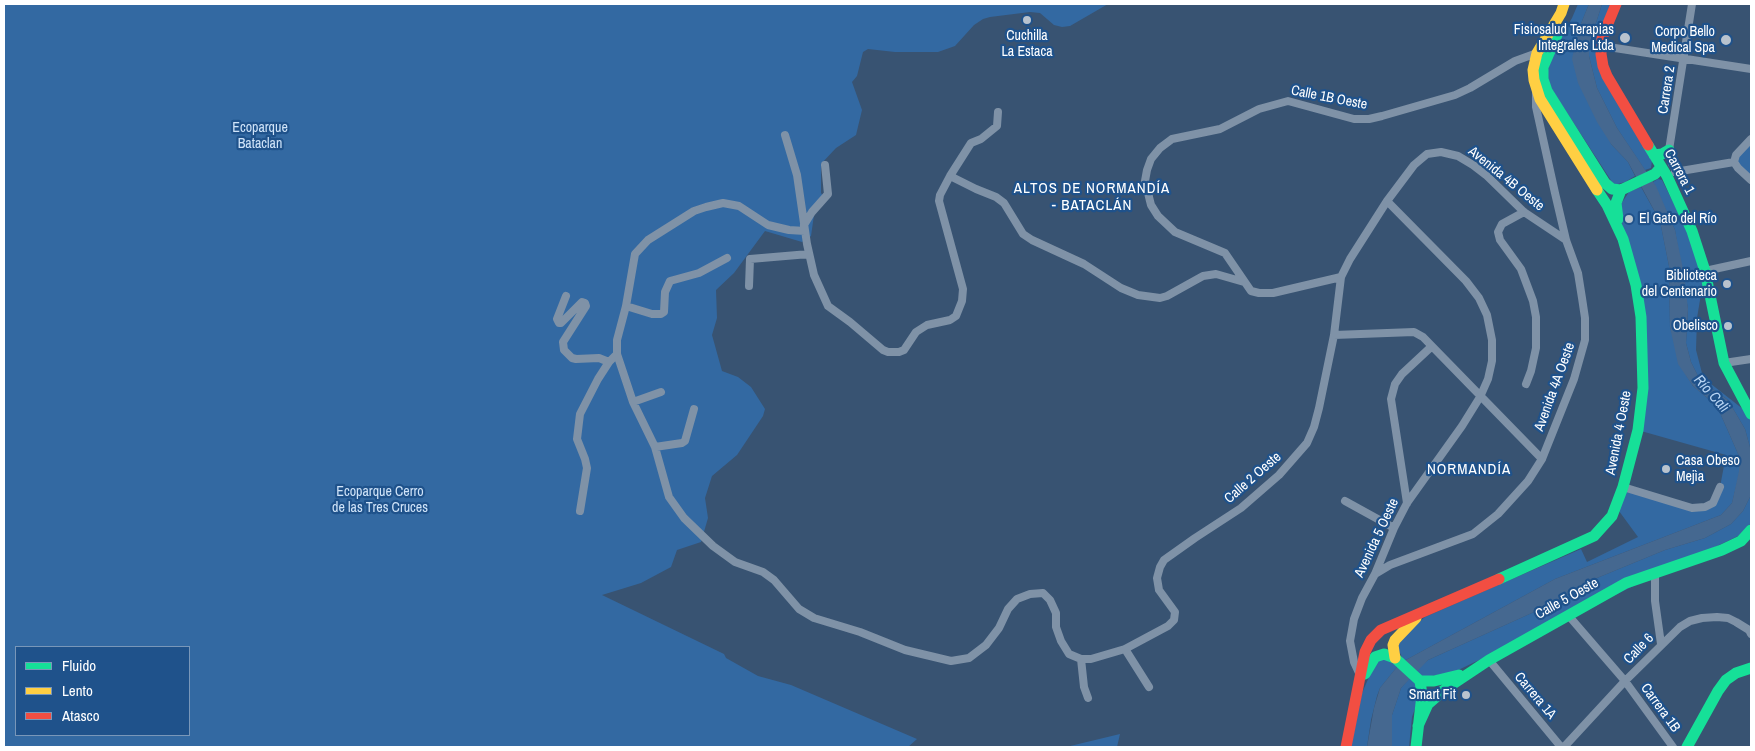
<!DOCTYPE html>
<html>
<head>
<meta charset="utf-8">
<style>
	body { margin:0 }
	#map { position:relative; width:1755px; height:751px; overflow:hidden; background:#385372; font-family:"Archivo Narrow",sans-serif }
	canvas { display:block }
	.frame { position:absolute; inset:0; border:5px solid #fff; pointer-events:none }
	.legend { position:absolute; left:15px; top:646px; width:175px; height:90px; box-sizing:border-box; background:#1f528b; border:1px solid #7997b9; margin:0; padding:6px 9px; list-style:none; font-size:15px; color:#fff }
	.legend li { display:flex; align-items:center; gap:10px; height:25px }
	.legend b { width:25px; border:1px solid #7997b9 }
</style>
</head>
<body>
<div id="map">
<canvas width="1755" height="751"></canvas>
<div class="frame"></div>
<ul class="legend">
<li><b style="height:6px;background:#16e098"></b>Fluido</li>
<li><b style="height:6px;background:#ffcf43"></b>Lento</li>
<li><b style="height:6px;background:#f24e42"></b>Atasco</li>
</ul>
</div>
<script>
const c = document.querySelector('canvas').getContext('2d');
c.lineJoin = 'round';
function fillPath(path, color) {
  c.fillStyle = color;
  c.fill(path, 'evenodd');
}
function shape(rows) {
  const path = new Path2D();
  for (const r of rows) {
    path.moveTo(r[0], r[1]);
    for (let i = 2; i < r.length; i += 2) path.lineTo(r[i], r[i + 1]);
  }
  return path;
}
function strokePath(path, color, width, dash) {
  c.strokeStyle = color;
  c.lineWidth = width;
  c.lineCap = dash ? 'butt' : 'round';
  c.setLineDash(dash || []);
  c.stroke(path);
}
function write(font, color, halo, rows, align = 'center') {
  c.font = font + ' "Archivo Narrow",sans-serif';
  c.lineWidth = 4.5;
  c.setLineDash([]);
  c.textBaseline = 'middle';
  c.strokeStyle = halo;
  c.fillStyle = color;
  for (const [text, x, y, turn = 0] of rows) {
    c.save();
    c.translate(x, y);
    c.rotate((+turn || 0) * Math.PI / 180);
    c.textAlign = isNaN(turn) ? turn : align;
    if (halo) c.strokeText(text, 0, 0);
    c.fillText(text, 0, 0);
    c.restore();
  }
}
fillPath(shape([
	[4,4,1108,4,1070,26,1062,27,1054,25,1040,13,1030,12,990,17,983,19,974,25,955,46,938,52,895,52,868,49,863,52,857,76,852,82,862,110,856,135,836,148,821,164,821,193,826,200,814,215,811,236,802,242,765,231,734,273,716,290,717,318,712,335,722,371,738,377,751,387,765,409,763,416,737,455,712,476,705,498,708,518,701,542,677,550,671,567,641,583,602,595,724,654,726,658,758,676,791,685,917,739,908,747,4,747],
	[16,647,189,647,189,735,16,735],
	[1578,4,1589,4,1578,31,1611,144,1628,162,1635,176,1625,182,1614,185,1551,88,1547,75,1551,55,1572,18],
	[1602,4,1610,4,1596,46,1652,161,1651,168,1645,170,1617,128,1597,88,1589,56,1589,45],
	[1751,139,1751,180,1738,168,1736,155],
	[1658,179,1662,180,1688,232,1705,282,1701,294,1697,318,1696,350,1702,373,1711,384,1748,413,1751,421,1751,451,1745,429,1728,400,1700,380,1691,362,1686,343,1688,309,1675,230,1653,182],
	[1641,187,1660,221,1669,266,1670,327,1686,375,1693,386,1717,406,1739,456,1740,471,1732,503,1721,515,1555,579,1404,661,1396,645,1397,641,1425,617,1581,549,1587,562,1638,537,1619,511,1627,488,1692,508,1705,507,1720,487,1726,455,1641,431,1647,388,1622,223,1621,204,1629,192],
	[1751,495,1751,523,1738,536,1454,672,1421,678,1415,671,1428,660,1545,607,1597,578,1665,550,1705,538,1731,524,1743,511],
	[1389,659,1397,667,1380,688,1377,696,1371,720,1367,747,1351,747,1362,693,1373,668,1379,660],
	[1410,678,1417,685,1418,700,1412,717,1409,747,1392,747,1392,715,1401,688],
	[1120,734,1117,747,1066,747]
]), '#3369a2');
fillPath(shape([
	[1589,4,1602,4,1589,45,1589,56,1597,88,1617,128,1656,186,1675,230,1684,274,1688,309,1686,343,1691,362,1700,380,1728,400,1745,429,1751,451,1751,495,1743,511,1731,524,1705,538,1665,550,1597,578,1545,607,1428,660,1401,688,1392,715,1392,747,1367,747,1374,708,1380,688,1397,667,1404,661,1555,579,1721,515,1732,503,1739,471,1739,456,1717,406,1693,386,1678,364,1670,327,1669,266,1660,221,1628,162,1611,144,1597,122,1578,83,1572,59,1578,31]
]), '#456890');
strokePath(shape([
	[1602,46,1751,69],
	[785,135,797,175,807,244,814,275,828,306,850,322,883,350,888,352,899,352,904,350,916,332,927,325,950,320,956,316,962,301,963,289,939,201,940,195,950,176,971,143,981,139,997,126,998,112],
	[1734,162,1736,155,1751,139],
	[1734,162,1738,168,1751,180],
	[1679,170,1672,164,1669,150,1692,4],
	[1675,172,1734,162],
	[950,176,976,189,996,197,1004,203,1023,234,1032,240,1084,264,1121,288,1138,295,1160,298,1167,296,1203,276,1216,274,1244,282],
	[1524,212,1502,224,1498,232,1500,240,1521,269,1533,301,1536,317,1536,348,1531,371,1526,384],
	[804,225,812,212,828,194,825,165],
	[805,231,789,230,768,225,739,206,723,203,706,207,694,211,648,240,635,254,626,306,617,340,617,354,633,402,655,447,669,497,684,518,713,546,735,562,763,572,774,580,799,609,814,618,860,632,905,650,951,661,969,658,986,645,999,628,1008,609,1017,599,1030,594,1043,593,1050,600,1056,613,1056,627,1061,641,1069,654,1081,659,1091,659,1125,649,1168,626,1174,620,1175,612,1159,590,1157,578,1160,567,1164,560,1195,538,1241,508,1279,475,1307,443,1314,427,1319,408,1334,335,1341,277,1350,259,1387,201,1414,165,1427,154,1441,152,1458,156,1473,165,1486,175,1524,212,1566,240],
	[1705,271,1751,261],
	[1341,277,1273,293,1259,293,1251,291,1225,253,1175,232,1158,216,1151,205,1145,181,1147,170,1151,159,1160,148,1172,139,1220,129,1259,109,1288,101,1354,119,1369,119,1382,116,1455,95,1470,88,1515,61,1537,53],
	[749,286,750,259,809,254],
	[566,296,557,319,559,323,561,323,582,302,585,303,586,306,563,342,564,350,572,358,576,359,599,358,609,362],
	[626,306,652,314,661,314,664,312,665,292,670,281,699,273,727,258],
	[1334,335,1414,332,1423,337,1542,459],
	[1724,363,1751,359],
	[633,402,661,392],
	[655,447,682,443,685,441,694,409],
	[1623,487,1692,508,1705,507,1713,503,1720,487],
	[1345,501,1394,528],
	[1407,503,1391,399,1395,384,1402,374,1431,347],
	[580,511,587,468,585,459,577,439,580,414,598,379,609,362,617,354],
	[1655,572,1655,601,1661,644],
	[1375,574,1390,565,1473,534,1498,514,1528,481,1542,459,1574,379,1585,340,1585,318,1582,298,1578,273,1566,240,1555,193,1536,107,1536,93],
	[1568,615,1625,681,1673,747],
	[1125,649,1149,687],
	[1081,659,1084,687,1088,698],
	[1489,660,1561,747],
	[1360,675,1354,662,1350,641,1354,619,1362,598,1375,574,1394,528,1407,503,1462,426,1480,397,1488,379,1492,361,1492,340,1487,315,1479,298,1466,281,1387,201],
	[1564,747,1625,681,1680,627,1690,621,1702,618,1717,617,1728,618,1736,622,1749,630,1751,634]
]), '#7f92a7', 8);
strokePath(shape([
	[1557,35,1543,67,1543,79,1547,91,1605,183,1612,189,1621,190],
	[1648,145,1667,176,1692,231,1705,271,1724,363,1751,414],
	[1654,155,1662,154,1669,150],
	[1618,219,1616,203,1621,190,1655,174,1661,167],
	[1499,579,1594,536,1612,516,1623,487,1638,430,1643,388,1641,317,1636,285,1623,239,1607,205,1597,190],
	[1365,674,1375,657,1384,654,1395,658,1420,681,1434,681,1459,675],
	[1418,726,1428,704,1444,690,1489,660,1626,583,1722,550,1741,541,1751,530],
	[1416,747,1422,695,1420,681],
	[1687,747,1718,691,1726,680,1736,673,1751,668]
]), '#16e098', 11);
strokePath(shape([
	[1564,4,1561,13,1537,53,1533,70,1534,80,1540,99,1597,190],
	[1395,658,1393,645,1395,640,1416,618]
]), '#ffcf43', 11);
strokePath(shape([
	[1616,4,1602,38,1601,54,1603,66,1607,76,1648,145],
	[1346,747,1365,652,1371,640,1381,630,1499,579]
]), '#f24e42', 11);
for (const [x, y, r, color] of [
	[1027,20,5,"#b9c3ce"],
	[1625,38,6,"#b9c3ce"],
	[1726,40,6,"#b9c3ce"],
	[1629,219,5,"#b9c3ce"],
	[1727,284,5,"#b9c3ce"],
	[1728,326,5,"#b9c3ce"],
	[1666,469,5,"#b9c3ce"],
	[1466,695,5,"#b9c3ce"]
]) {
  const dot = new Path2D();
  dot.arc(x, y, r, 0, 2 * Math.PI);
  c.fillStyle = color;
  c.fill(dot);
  strokePath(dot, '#1f528b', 2);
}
write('14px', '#fff', '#1f528b', [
	["Fisiosalud Terapias",1614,30],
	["Integrales Ltda",1614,46],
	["Corpo Bello",1715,32],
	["Medical Spa",1715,48],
	["Cuchilla",1027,36,"center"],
	["La Estaca",1027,52,"center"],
	["El Gato del Río",1639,219,"left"],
	["Biblioteca",1717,276],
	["del Centenario",1717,292],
	["Obelisco",1718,326],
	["Casa Obeso",1676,461,"left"],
	["Mejìa",1676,477,"left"],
	["Smart Fit",1456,695]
], 'right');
write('14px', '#fff', '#1f528b', [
	["Carrera 2",1667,90,-81],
	["Calle 1B Oeste",1329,98,11],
	["Carrera 1",1679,172,62],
	["Avenida 4B Oeste",1506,179,39],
	["Avenida 4A Oeste",1555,387,-70],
	["Avenida 4 Oeste",1619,433,-79],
	["Calle 2 Oeste",1253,478,-41],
	["Avenida 5 Oeste",1377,538,-65],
	["Calle 5 Oeste",1567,599,-29],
	["Calle 6",1639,649,-46],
	["Carrera 1A",1535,696,50],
	["Carrera 1B",1660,708,54]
]);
write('14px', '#d0e4f9', '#1f528b', [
	["Ecoparque",260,128],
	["Bataclan",260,144],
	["Ecoparque Cerro",380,492],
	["de las Tres Cruces",380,508]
]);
c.letterSpacing = '1px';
write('15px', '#fff', '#1f528b', [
	["ALTOS DE NORMANDÍA",1092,189],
	["- BATACLÁN",1092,206],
	["NORMANDÍA",1469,470]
]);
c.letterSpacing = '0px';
write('italic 15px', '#b7d4f3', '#1f528b', [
	["Río Cali",1711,394,48]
]);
</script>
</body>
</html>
